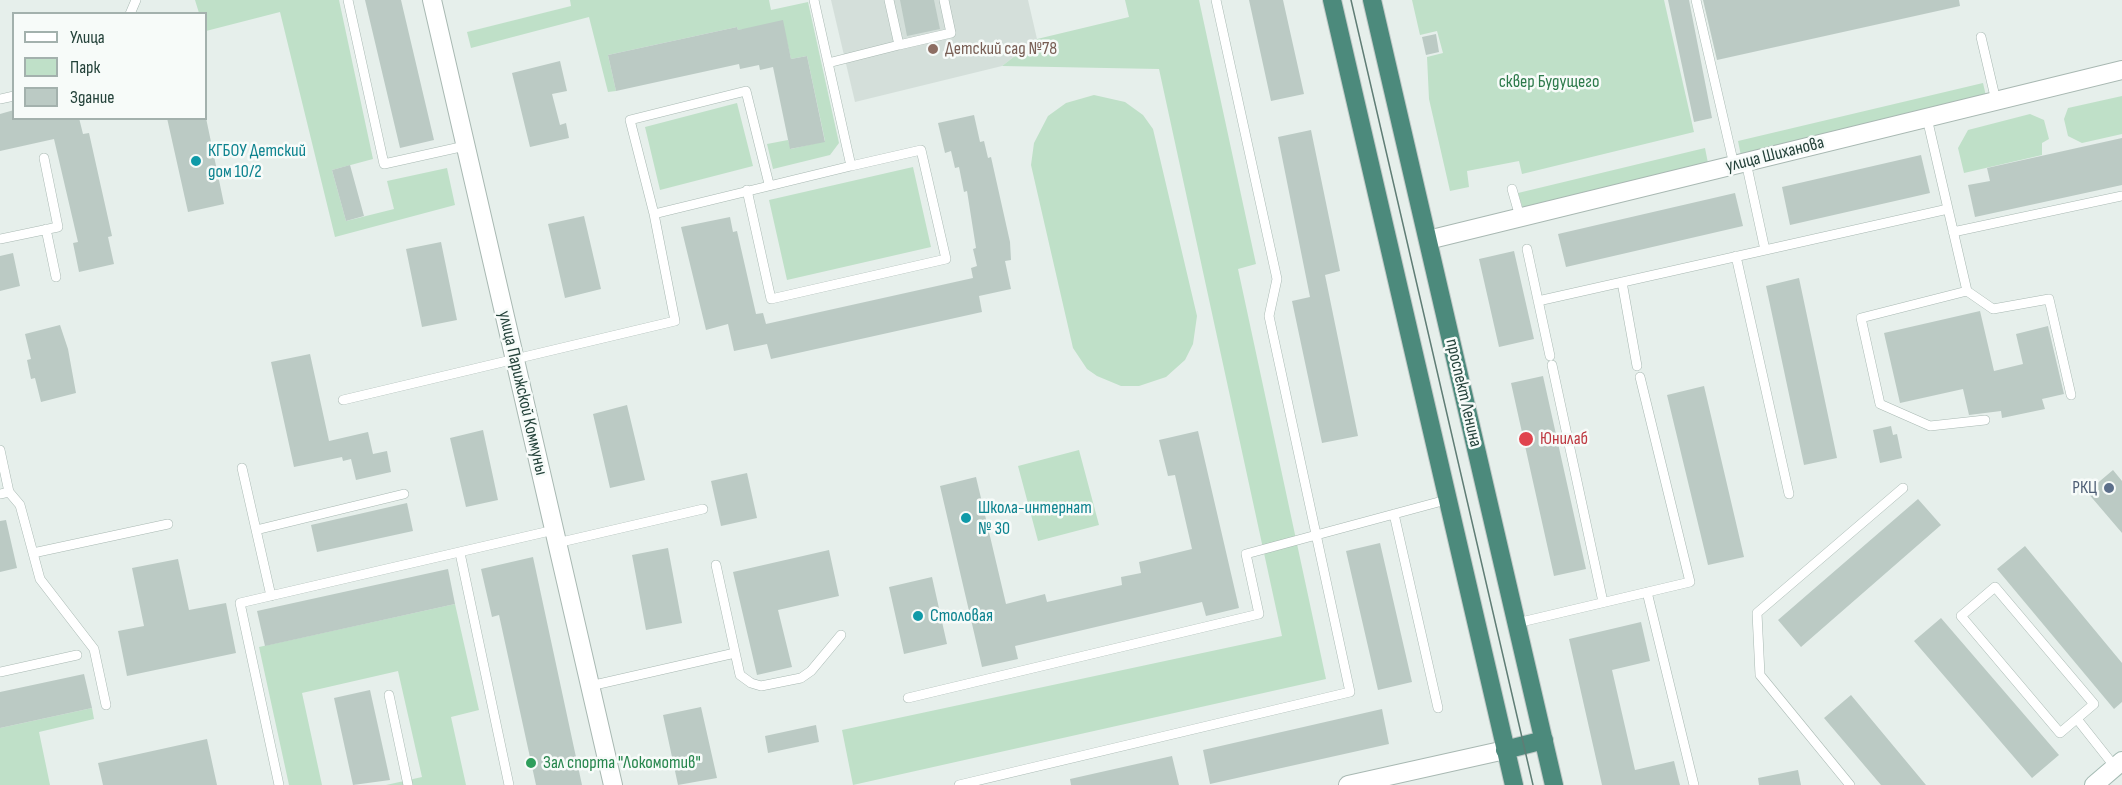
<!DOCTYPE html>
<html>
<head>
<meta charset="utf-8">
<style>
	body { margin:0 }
	#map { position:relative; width:2122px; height:785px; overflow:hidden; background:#e6efeb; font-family:"Sofia Sans Condensed",sans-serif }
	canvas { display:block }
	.legend { position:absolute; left:12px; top:12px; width:195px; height:108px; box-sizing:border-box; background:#f7fbf9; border:2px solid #a3b1ad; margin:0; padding:8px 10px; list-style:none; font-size:18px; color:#24423a }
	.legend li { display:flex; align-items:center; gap:12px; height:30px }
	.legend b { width:30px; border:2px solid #a3b1ad }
</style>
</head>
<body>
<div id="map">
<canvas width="2122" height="785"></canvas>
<ul class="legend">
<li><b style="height:8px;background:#fff"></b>Улица</li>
<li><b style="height:16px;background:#bfe0c8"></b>Парк</li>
<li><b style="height:16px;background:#bbcac4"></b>Здание</li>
</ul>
</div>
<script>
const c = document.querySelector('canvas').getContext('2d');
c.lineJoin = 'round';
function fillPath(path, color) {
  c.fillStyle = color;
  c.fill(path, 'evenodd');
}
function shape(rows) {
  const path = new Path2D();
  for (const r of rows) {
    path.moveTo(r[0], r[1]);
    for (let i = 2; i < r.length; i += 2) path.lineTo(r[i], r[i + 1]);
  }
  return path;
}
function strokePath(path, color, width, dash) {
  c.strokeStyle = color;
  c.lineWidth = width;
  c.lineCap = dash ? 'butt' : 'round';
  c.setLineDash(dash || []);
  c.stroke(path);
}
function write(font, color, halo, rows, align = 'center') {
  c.font = font + ' "Sofia Sans Condensed",sans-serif';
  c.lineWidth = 5;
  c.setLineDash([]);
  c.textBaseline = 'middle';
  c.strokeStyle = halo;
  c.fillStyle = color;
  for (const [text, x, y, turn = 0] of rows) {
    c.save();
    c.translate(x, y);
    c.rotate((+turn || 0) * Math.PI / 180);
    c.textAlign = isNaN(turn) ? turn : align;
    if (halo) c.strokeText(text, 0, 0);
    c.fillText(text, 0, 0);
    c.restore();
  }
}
fillPath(shape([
	[831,0,1028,0,1037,39,1002,66,855,102]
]), '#d4dfda');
fillPath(shape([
	[195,0,339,0,373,159,332,170,346,221,394,209,387,181,447,168,455,205,335,237,280,12,206,31,206,14,199,13],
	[570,0,769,0,771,10,808,2,839,143,830,155,773,169,767,144,788,140,791,149,825,141,807,56,791,59,783,25,738,30,737,27,608,55,616,91,608,92,589,17,471,48,467,32,571,6],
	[1125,0,1199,0,1256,264,1238,269,1326,679,853,785,842,730,1282,636,1159,69,1002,66,1037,39,1129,17],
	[1412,0,1664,0,1694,132,1522,174,1519,161,1467,171,1469,187,1450,191,1429,99,1427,57,1443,53,1437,31,1420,35],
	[1983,83,1986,96,1741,156,1738,141],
	[1094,95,1125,102,1143,115,1153,129,1197,316,1193,344,1185,360,1166,377,1139,386,1121,386,1097,376,1087,369,1073,348,1031,165,1034,143,1048,116,1066,103],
	[2122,96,2122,134,2082,143,2068,136,2064,119,2068,108],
	[737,103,753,166,660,190,645,127],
	[2030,114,2044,120,2049,139,2042,143,2042,155,1964,173,1958,148,1968,130],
	[1705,148,1708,163,1523,209,1518,193],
	[913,167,931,247,787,280,769,200],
	[1079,450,1099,525,1038,541,1018,466],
	[455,604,479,710,451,717,466,785,386,785,422,777,398,671,302,693,322,785,289,785,259,647],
	[92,708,94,719,39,732,50,785,0,785,0,728]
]), '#bfe0c8');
fillPath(shape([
	[365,0,401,0,434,140,400,148],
	[900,0,934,0,940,29,907,36],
	[1249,0,1283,0,1304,94,1271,101],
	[1668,0,1689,0,1712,118,1694,122],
	[1703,0,1959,0,1960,6,1717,60],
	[783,20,791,59,807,56,825,142,790,149,773,67,760,70,759,65,740,69,739,64,616,91,608,55,737,27,738,30],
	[1436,34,1439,52,1426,55,1422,37],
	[560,61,567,91,552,94,560,125,566,123,569,138,530,147,512,73],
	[14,110,14,118,79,118,83,134,89,133,112,236,108,237,114,264,79,272,73,243,78,242,54,139,0,151,0,114],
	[974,115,980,142,984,141,988,158,991,157,1010,242,1011,260,1005,261,1011,289,979,296,982,312,771,359,767,344,734,351,728,324,706,330,681,227,730,217,733,232,737,231,756,314,763,313,766,324,973,278,971,268,977,266,973,249,976,248,967,191,964,192,959,167,955,168,951,151,945,153,938,123],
	[167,118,206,118,224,204,188,212],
	[1311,130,1340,271,1325,275,1358,436,1322,443,1292,301,1310,297,1278,137],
	[2122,138,2122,185,1975,217,1968,185,1990,181,1987,168],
	[1921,155,1930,193,1790,225,1782,187],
	[350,165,364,216,346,221,332,170],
	[1735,193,1743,226,1566,267,1558,234],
	[584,216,601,289,565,298,548,224],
	[441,242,457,320,422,327,406,249],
	[1514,251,1534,339,1499,347,1479,259],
	[13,253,20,286,0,291,0,256],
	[1799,278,1837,458,1804,465,1766,286],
	[1980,311,1994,371,2023,364,2016,334,2048,326,2064,394,2042,399,2045,409,2002,418,2001,411,1969,415,1963,389,1900,403,1884,333],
	[60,325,68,349,76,393,41,402,35,378,31,379,27,360,31,359,25,334],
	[310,354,329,441,368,432,373,454,387,451,391,472,356,480,351,459,343,461,342,457,294,467,271,362],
	[1543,376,1586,569,1554,576,1511,383],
	[1704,386,1744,557,1708,565,1667,395],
	[627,405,645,480,610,488,593,414],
	[1891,426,1893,435,1897,434,1902,458,1880,463,1873,430],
	[483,430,498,500,466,507,450,438],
	[1198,431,1239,608,1206,616,1202,602,1015,646,1018,659,982,667,940,486,976,477,1006,604,1045,594,1047,602,1122,585,1121,577,1141,573,1139,562,1192,549,1175,475,1168,476,1159,440],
	[2113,470,2122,481,2122,533,2087,492],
	[747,473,757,518,721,526,711,481],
	[1918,499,1941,525,1801,647,1778,620],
	[407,503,413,531,317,552,311,525],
	[6,520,17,568,0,572,0,521],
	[1380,543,1412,682,1378,690,1346,551],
	[2025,546,2122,663,2122,702,2114,709,1997,569],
	[668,548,682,623,646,630,632,555],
	[829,550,839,596,778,610,792,667,757,675,733,572],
	[533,557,568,720,582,785,536,785,499,615,492,617,481,569],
	[178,559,189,610,226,603,236,653,127,676,118,631,144,626,132,568],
	[448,569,455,604,265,646,257,611],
	[932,577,947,644,904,654,889,587],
	[1941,618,2059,755,2032,778,1914,641],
	[1641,622,1650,661,1612,670,1635,770,1674,761,1680,785,1602,785,1569,639],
	[84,674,92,708,0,728,0,692],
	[370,690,390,780,353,785,334,698],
	[1851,695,1926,785,1881,785,1824,718],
	[701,707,717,778,678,785,663,715],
	[1382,709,1389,744,1210,784,1203,750],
	[816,725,819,742,768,753,765,736],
	[207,739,217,785,103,785,98,763],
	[1172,756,1179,785,1071,785,1070,779],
	[1798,770,1801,785,1759,785,1758,778]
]), '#bbcac4');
const service = shape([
	[348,0,384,164,465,146],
	[889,0,899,45,951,33,944,0],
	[1696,0,1734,165],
	[130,14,136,0],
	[1981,37,1996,101],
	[828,63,899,45],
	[0,99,14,96],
	[1927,118,1967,291,1861,318,1880,404,1930,426,1985,420],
	[1746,162,1765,250],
	[1512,189,1520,217],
	[747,190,771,299,946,259,921,150,851,166],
	[654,214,630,120,746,91,769,184],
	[46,229,56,277],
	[1953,232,2122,196],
	[0,239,58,227,44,158],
	[1527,249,1550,356],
	[1736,256,1789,494],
	[1622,282,1637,366],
	[1967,291,1993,309,2049,299,2071,395],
	[1538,301,1948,209],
	[1552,365,1603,602],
	[343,400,675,321,654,214,851,166,814,0],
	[0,450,9,492,0,494],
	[242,468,271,596],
	[9,492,20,505,40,579,94,649,106,705],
	[1394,514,1438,708],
	[256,530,404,494],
	[557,543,703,509],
	[33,553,168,524],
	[460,553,509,785],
	[716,565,740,675,751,683,761,686,801,678,811,671,841,635],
	[1995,587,2094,704,2060,733,1961,616,1995,587],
	[1647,592,1694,785],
	[1517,623,1690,582,1640,377],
	[0,672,77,655],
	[590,686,735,653],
	[389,695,408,785],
	[908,698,1259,614,1246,554,1446,500],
	[2077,719,2115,767],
	[279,785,240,603,554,530],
	[959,785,1350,692,1269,316,1277,279,1216,0],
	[1850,785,1760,675,1757,613,1903,488]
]);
const minor = shape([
	[432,0,613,785],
	[1428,240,2122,70],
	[1348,785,1505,750]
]);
const secondary = shape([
	[2094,785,2122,761]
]);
const trunk = shape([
	[1332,0,1514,785],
	[1372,0,1554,785],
	[1505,750,1544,740]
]);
strokePath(service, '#a8b8b2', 10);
strokePath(minor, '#a8b8b2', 20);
strokePath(secondary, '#a4bbb3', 20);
strokePath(trunk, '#c2cac8', 20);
strokePath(service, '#fff', 9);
strokePath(minor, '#fff', 18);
strokePath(secondary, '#fff', 18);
strokePath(trunk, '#4c8a7c', 18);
strokePath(shape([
	[1351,0,1533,785]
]), '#5f7d75', 1.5);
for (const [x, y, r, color] of [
	[933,49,6,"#8d6e63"],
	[196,161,6,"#0f9aa8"],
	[1526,439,8,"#e0444e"],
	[2109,488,6,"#5c6f8a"],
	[966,518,6,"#0f9aa8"],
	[918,616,6,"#0f9aa8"],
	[531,763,6,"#2e9e5b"]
]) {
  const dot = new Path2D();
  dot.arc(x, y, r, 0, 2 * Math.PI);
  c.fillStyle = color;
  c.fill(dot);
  strokePath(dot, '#f7fbf9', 2);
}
write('18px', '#785e54', '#f7fbf9', [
	["Детский сад №78",945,49]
], 'left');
write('18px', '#2d7a4b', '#f7fbf9', [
	["сквер Будущего",1549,82]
]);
write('18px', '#0d838f', '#f7fbf9', [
	["КГБОУ Детский",208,151],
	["дом 10/2",208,172],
	["Школа-интернат",978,508],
	["№ 30",978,529],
	["Столовая",930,616]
], 'left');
write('18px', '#24423a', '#f7fbf9', [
	["улица Шиханова",1775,155,-14],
	["улица Парижской Коммуны",522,393,77],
	["проспект Ленина",1463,393,77]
]);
write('18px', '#be3a42', '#f7fbf9', [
	["Юнилаб",1540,439]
], 'left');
write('18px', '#4e5e75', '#f7fbf9', [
	["РКЦ",2097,488]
], 'right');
write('18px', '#27864d', '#f7fbf9', [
	["Зал спорта \"Локомотив\"",543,763]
], 'left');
</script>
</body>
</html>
